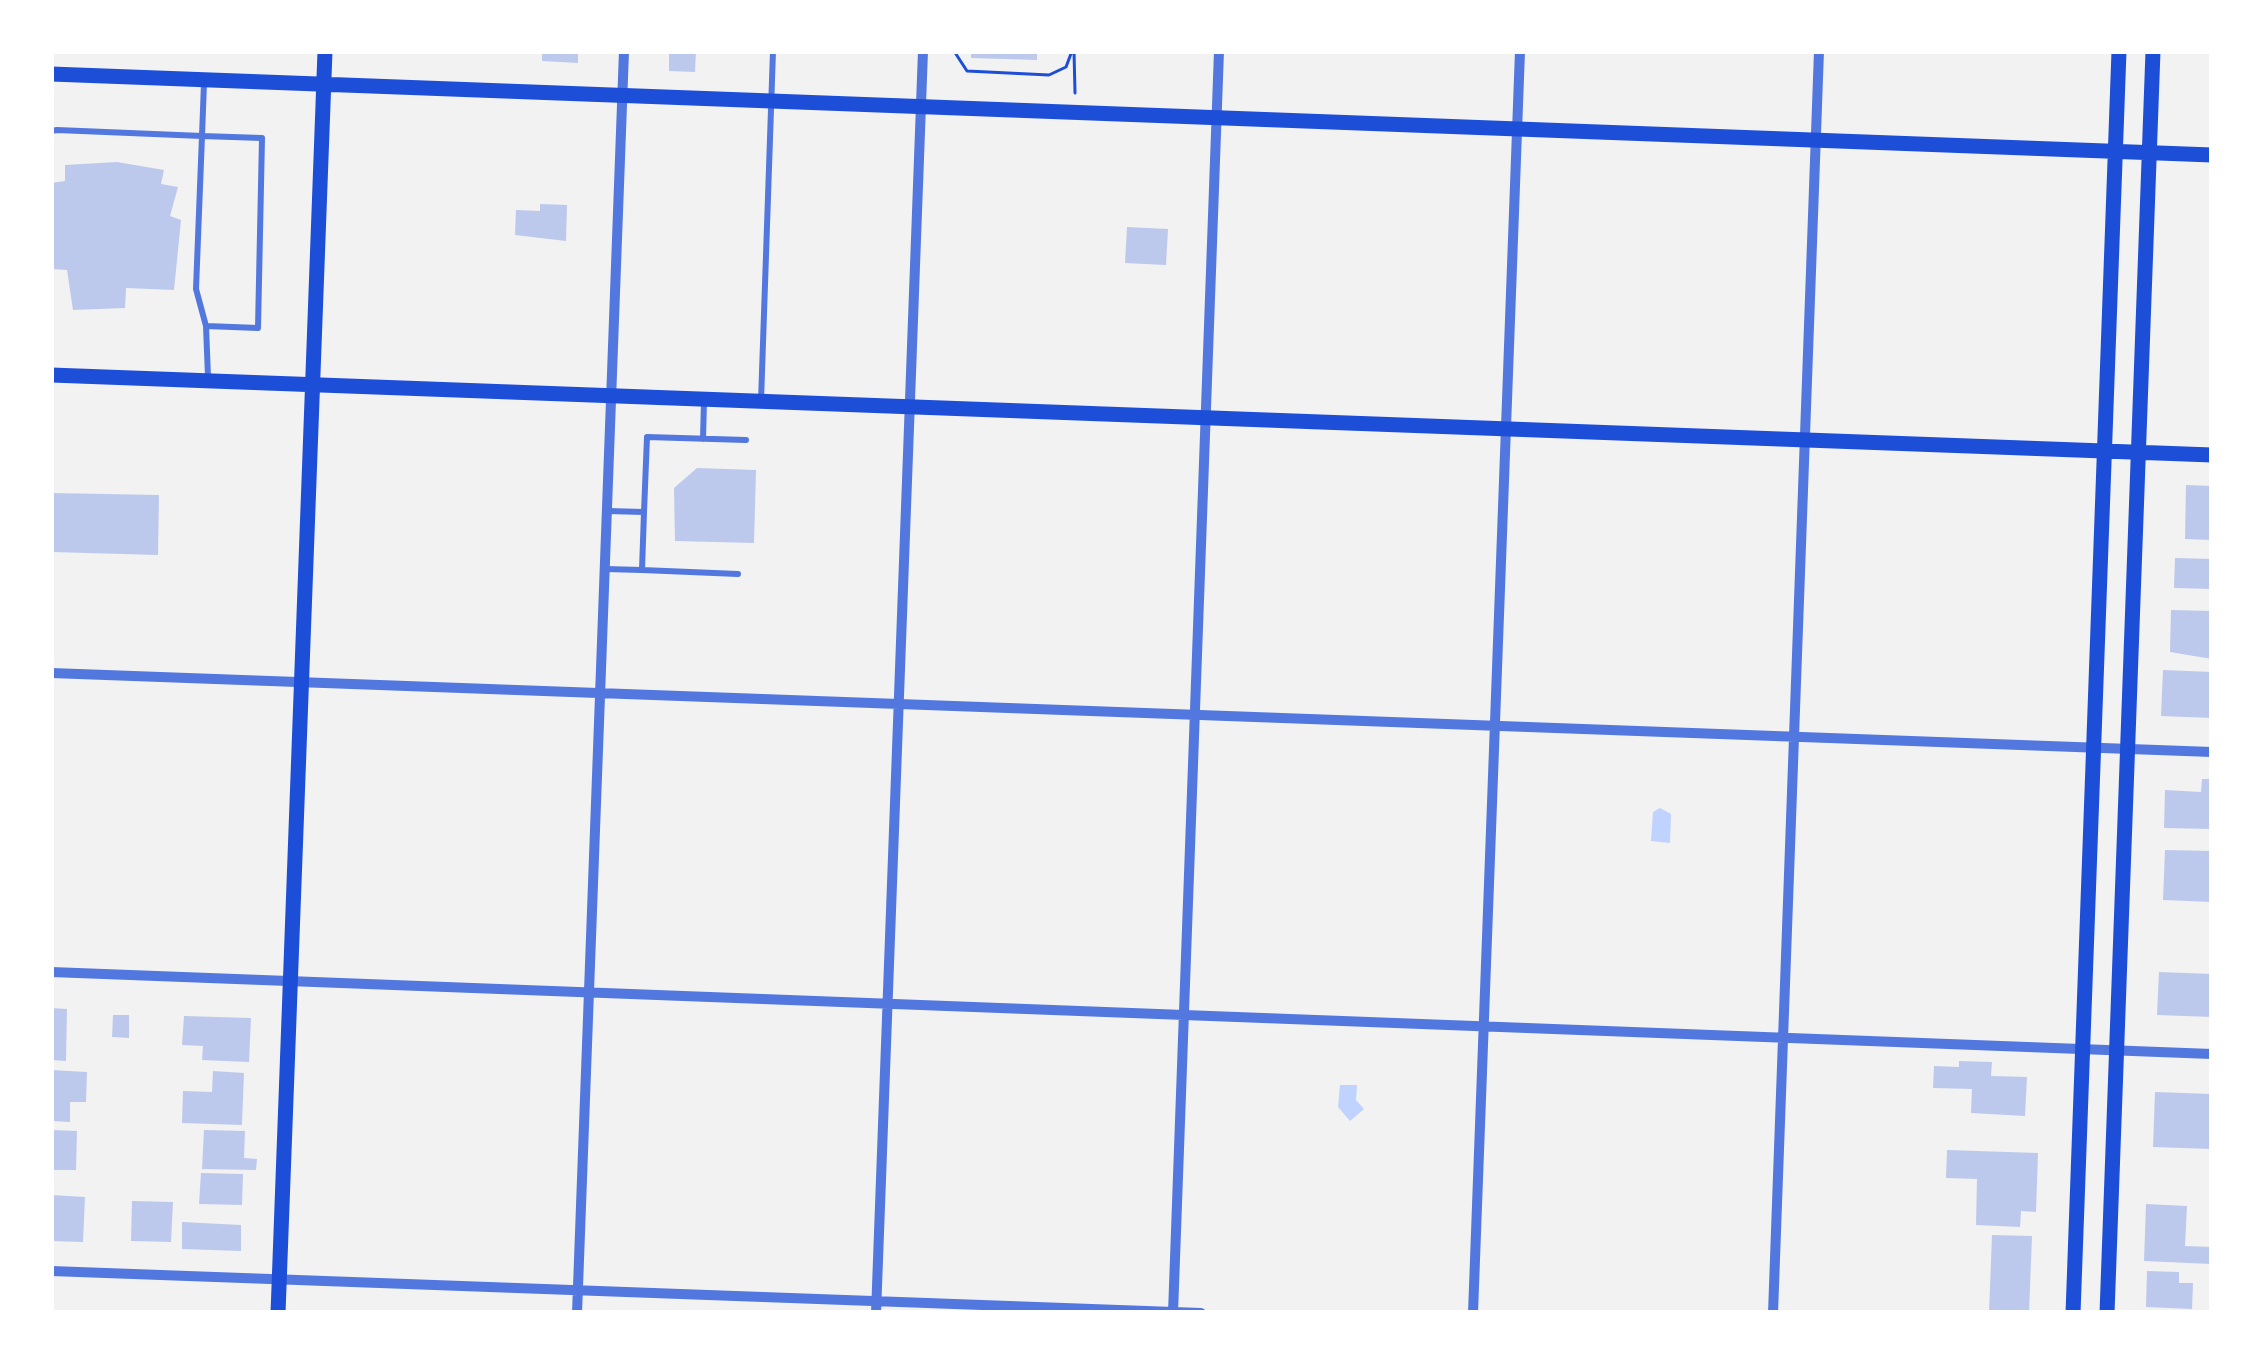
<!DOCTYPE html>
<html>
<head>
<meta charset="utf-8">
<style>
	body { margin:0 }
	#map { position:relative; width:2263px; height:1364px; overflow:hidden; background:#f2f2f2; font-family:"Exo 2",sans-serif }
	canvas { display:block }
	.frame { position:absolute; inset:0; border:54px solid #fff; pointer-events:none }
</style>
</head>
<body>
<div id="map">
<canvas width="2263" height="1364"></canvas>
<div class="frame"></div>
</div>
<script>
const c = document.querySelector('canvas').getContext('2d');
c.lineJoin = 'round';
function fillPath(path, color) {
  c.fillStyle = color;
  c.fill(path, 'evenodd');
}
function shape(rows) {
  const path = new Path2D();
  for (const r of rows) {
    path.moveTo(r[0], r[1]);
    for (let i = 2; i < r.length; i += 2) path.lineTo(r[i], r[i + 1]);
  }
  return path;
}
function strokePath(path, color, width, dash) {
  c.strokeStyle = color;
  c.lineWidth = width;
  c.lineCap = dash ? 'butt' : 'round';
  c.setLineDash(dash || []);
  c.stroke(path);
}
fillPath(shape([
	[1660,808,1671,814,1670,843,1651,841,1653,812],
	[1340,1085,1357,1085,1356,1100,1364,1109,1350,1121,1338,1107]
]), '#bfd3fe');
fillPath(shape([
	[542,51,578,51,578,63,542,61],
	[669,51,696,51,695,72,669,71],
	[971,51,1037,51,1037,60,971,58],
	[117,162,164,170,161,184,178,187,170,216,181,220,174,290,126,288,125,308,73,310,67,270,51,269,51,183,65,181,65,165],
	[540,204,567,205,566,241,515,235,516,210,540,211],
	[1127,227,1168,229,1166,265,1125,263],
	[697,468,756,470,754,543,675,541,674,488],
	[2186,485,2212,486,2212,540,2185,539],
	[51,493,159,495,158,555,51,552],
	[2175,558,2212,559,2212,589,2174,588],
	[2171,610,2212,611,2212,659,2170,652],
	[2163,670,2212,672,2212,718,2161,716],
	[2202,779,2212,779,2212,829,2164,828,2165,790,2201,792],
	[2165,850,2212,851,2212,902,2163,900],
	[2159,972,2212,974,2212,1017,2157,1015],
	[51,1008,67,1009,66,1061,51,1060],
	[113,1015,129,1015,129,1038,112,1037],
	[184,1016,251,1018,249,1062,202,1060,203,1046,182,1045],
	[1959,1061,1992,1062,1991,1076,2027,1077,2025,1116,1971,1113,1972,1089,1933,1088,1934,1066,1959,1067],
	[51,1070,87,1072,86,1102,70,1102,70,1122,51,1121],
	[213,1071,244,1073,242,1125,182,1123,183,1091,212,1092],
	[2155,1092,2212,1094,2212,1149,2153,1147],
	[51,1130,77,1131,76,1170,51,1170],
	[204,1130,245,1131,244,1158,257,1159,256,1170,202,1169],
	[1947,1150,2038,1153,2036,1212,2021,1211,2020,1227,1976,1225,1977,1179,1946,1178],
	[201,1173,243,1174,242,1205,199,1204],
	[51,1195,85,1197,83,1242,51,1241],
	[132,1201,173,1202,171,1242,131,1241],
	[2146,1204,2187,1206,2185,1246,2212,1247,2211,1264,2144,1261],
	[182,1222,241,1225,241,1251,182,1249],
	[1992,1235,2032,1236,2029,1313,1989,1313],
	[2147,1271,2179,1272,2179,1283,2193,1283,2192,1309,2146,1307]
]), '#bdc9ec');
strokePath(shape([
	[954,51,967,71,1049,75,1066,67,1072,51],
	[1074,51,1075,93]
]), '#1d4ed8', 3);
strokePath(shape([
	[51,131,57,130,202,136,262,138,258,328,206,326,196,289,202,136,204,83],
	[206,326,208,377],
	[761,401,773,51],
	[703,439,704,401],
	[607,511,644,512,642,570,738,574],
	[644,512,647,437,746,440],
	[605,569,642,570]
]), '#5277de', 6);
strokePath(shape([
	[51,673,2212,752],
	[51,972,2212,1054],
	[51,1271,1201,1313],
	[577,1313,624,51],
	[876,1313,923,51],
	[1173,1313,1219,51],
	[1473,1313,1520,51],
	[1773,1313,1819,51]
]), '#5277de', 10);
strokePath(shape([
	[51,74,2212,155],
	[51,375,2212,455],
	[278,1313,325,51],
	[2073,1313,2119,51],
	[2107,1313,2153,51]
]), '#1d4ed8', 15);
</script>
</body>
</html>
